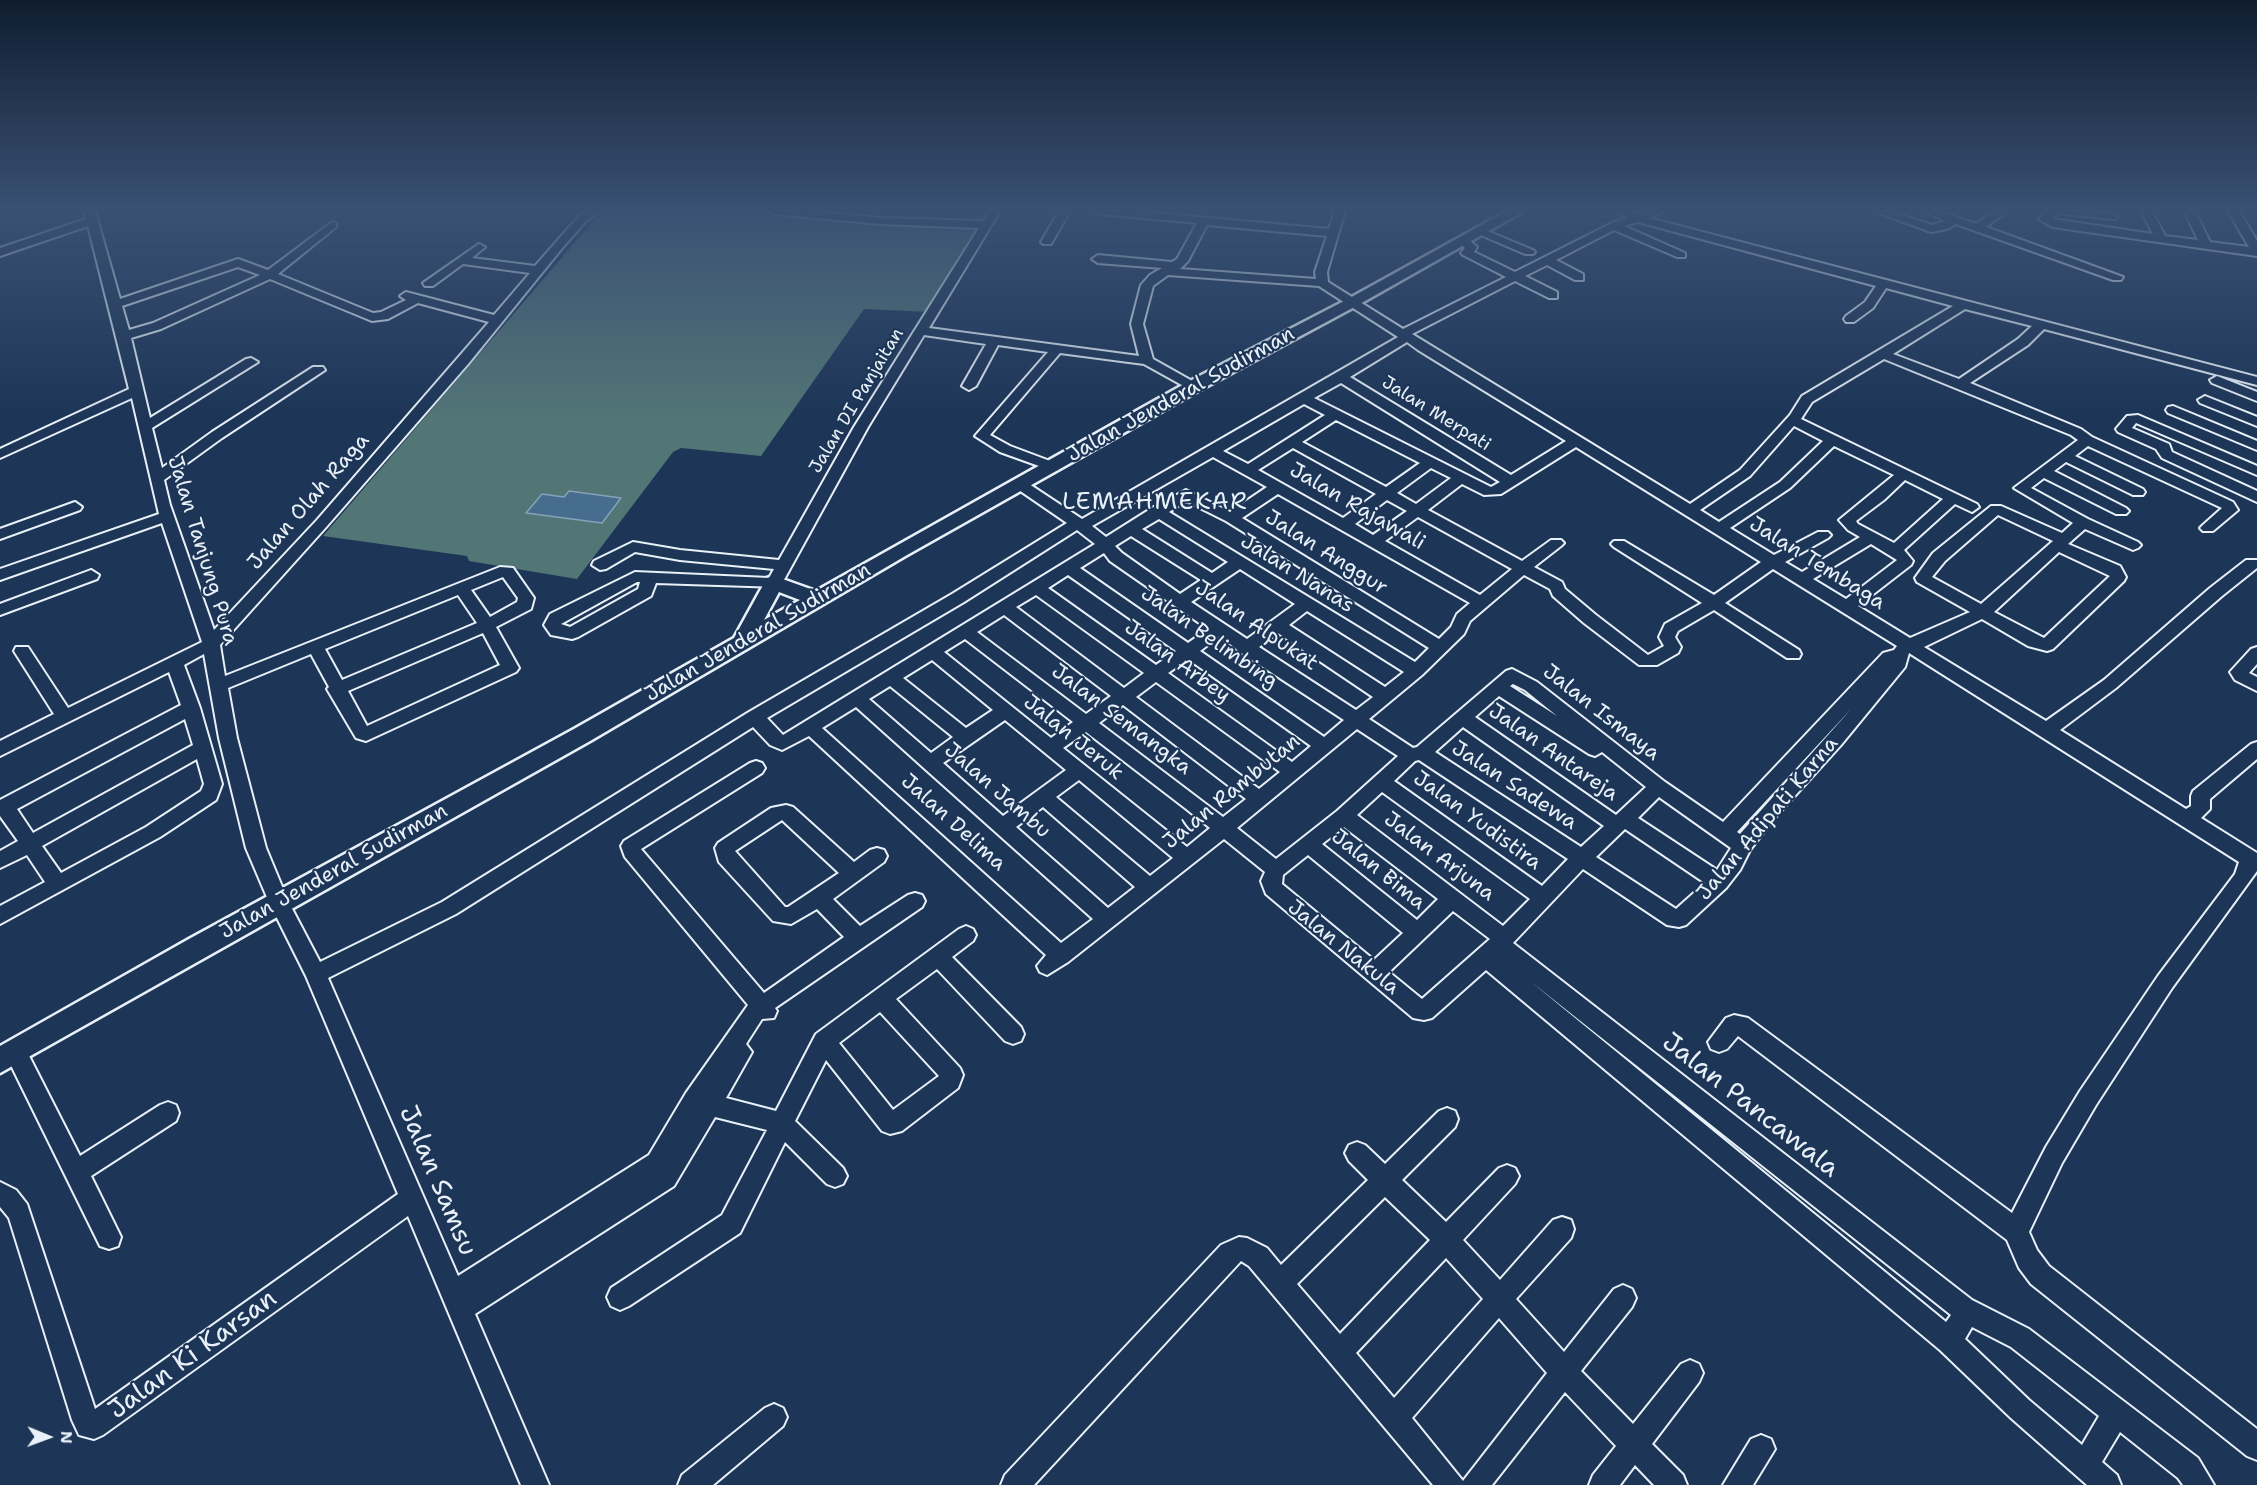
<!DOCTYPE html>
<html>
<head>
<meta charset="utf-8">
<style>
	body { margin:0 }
	#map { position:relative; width:2257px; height:1485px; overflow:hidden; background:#1d3557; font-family:"Shantell Sans",sans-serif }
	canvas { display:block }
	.north { position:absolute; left:18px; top:1407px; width:60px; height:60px; -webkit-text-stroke:4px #1d3557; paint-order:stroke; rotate:91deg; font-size:16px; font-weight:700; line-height:24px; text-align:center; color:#e8f1f8 }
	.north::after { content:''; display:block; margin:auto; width:21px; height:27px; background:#e8f1f8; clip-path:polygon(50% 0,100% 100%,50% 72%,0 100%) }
</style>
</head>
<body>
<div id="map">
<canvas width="2257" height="1485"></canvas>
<div class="north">N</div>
</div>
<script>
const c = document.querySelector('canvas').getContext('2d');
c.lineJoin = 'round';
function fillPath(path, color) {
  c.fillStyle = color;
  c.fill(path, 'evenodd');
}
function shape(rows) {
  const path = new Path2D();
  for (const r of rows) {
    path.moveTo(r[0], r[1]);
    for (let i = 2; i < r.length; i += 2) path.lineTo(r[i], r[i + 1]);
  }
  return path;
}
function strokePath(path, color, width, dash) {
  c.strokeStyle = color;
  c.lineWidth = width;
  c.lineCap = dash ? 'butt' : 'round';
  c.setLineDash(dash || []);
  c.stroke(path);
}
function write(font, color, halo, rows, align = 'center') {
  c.font = font + ' "Shantell Sans",sans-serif';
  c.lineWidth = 4.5;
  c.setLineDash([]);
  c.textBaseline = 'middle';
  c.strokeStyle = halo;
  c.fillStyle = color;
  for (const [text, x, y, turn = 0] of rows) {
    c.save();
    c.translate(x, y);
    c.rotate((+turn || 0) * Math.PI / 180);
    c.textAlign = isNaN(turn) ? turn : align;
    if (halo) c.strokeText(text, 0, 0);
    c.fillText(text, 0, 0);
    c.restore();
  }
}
fillPath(shape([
	[608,211,823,211,820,215,984,223,931,312,864,309,761,456,681,448,673,452,577,579,469,561,467,556,323,536,595,219]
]), '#527576');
const water = shape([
	[569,491,621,498,602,523,526,513,542,494,564,497,569,491]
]);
fillPath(water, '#466d8e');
strokePath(water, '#87a2b8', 1.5);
const minor = shape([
	[84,211,95,211,120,299,238,259,268,270,332,222,336,223,336,227,278,274,373,313,381,312,406,300,400,296,406,292,494,315,530,273,463,264,433,286,425,286,423,283,479,244,485,247,472,258,535,266,579,216,587,211,600,211,587,220,563,247,468,364,327,526,220,645,225,676,500,567,513,568,534,598,531,609,496,627,519,668,516,672,366,741,356,738,327,689,329,687,311,654,228,688,237,738,266,848,288,901,320,962,442,902,749,712,952,594,1067,523,1016,488,1014,485,1016,482,1026,482,1082,519,1398,337,1319,286,1168,275,1153,286,1143,324,1153,359,1201,386,1194,390,1189,389,1144,364,1060,353,990,435,1010,446,1058,464,1060,467,1058,470,1053,471,1000,452,975,436,1048,352,998,345,976,386,969,390,962,386,986,344,924,335,868,427,780,587,656,583,651,596,578,637,572,639,551,635,544,625,550,614,635,572,769,578,774,569,680,560,635,552,606,569,600,570,592,565,594,561,633,542,680,550,779,560,854,427,979,228,881,224,774,214,769,211,809,211,881,218,983,221,990,211,1000,211,929,328,1139,356,1131,324,1141,285,1150,275,1162,268,1098,263,1092,259,1098,255,1172,262,1177,259,1197,223,1100,214,1095,211,1134,211,1329,229,1335,211,1345,211,1327,272,1328,282,1403,329,1506,277,1463,255,1461,253,1465,248,1458,241,1460,239,1468,239,1477,247,1474,252,1515,272,1612,223,1627,218,1616,211,1630,211,1638,214,1648,211,1664,211,1649,218,2257,377,2257,385,2044,329,2028,345,1970,383,2081,429,2092,437,2233,502,2238,510,2213,531,2203,531,2200,528,2203,525,2222,508,2088,446,2075,456,2143,489,2145,492,2143,495,2133,495,2066,462,2054,471,2126,508,2129,511,2126,514,2116,514,2044,478,2031,488,2088,519,2138,542,2141,545,2138,548,2133,550,2085,529,2068,544,2120,566,2126,577,2124,581,2053,649,2047,651,2028,646,1982,619,1924,647,2046,721,2104,680,2210,588,2246,560,2257,560,2257,568,2222,596,2116,688,2060,730,2186,809,2191,806,2191,796,2193,791,2251,744,2257,742,2257,759,2210,799,2210,809,2201,818,2257,853,2257,871,2172,988,2096,1105,2062,1163,2029,1232,2037,1250,2049,1266,2257,1429,2257,1460,2247,1456,2031,1284,2019,1268,2007,1240,1738,1036,1727,1049,1719,1052,1711,1049,1708,1042,1726,1018,1734,1015,1748,1018,2012,1213,2046,1147,2080,1091,2158,976,2235,874,2239,862,1909,653,1905,667,1841,745,1773,820,1750,850,1740,870,1726,888,1686,925,1679,927,1667,925,1583,869,1513,943,1972,1300,2029,1329,2198,1458,2214,1485,2183,1485,2178,1478,2120,1432,2102,1462,2117,1475,2121,1485,2087,1485,2011,1418,1940,1350,1486,970,1432,1018,1424,1020,1413,1018,1266,894,1261,881,1265,872,1224,839,1068,962,1047,975,1040,972,1037,966,1046,955,809,736,782,750,770,745,753,727,456,914,328,978,458,1276,649,1155,686,1093,748,1005,625,857,621,846,624,841,750,763,756,761,762,763,765,768,762,773,641,849,764,993,844,937,817,909,791,924,773,921,719,862,715,848,718,843,771,808,786,805,793,807,854,862,870,850,877,848,884,850,887,856,884,862,833,899,860,926,908,895,915,893,922,895,925,901,922,907,775,1008,777,1011,774,1018,762,1019,746,1044,752,1052,726,1098,776,1111,816,1034,959,929,966,926,973,929,976,935,973,941,952,957,1021,1027,1024,1034,1021,1041,1013,1044,1005,1041,937,969,896,999,960,1068,963,1075,958,1088,902,1131,890,1134,882,1131,826,1060,795,1121,843,1168,847,1176,843,1184,835,1187,827,1184,785,1142,740,1233,629,1306,620,1310,611,1306,607,1297,611,1288,722,1215,767,1130,715,1117,674,1186,475,1314,549,1485,521,1485,408,1216,103,1435,94,1439,79,1435,72,1420,9,1218,0,1207,0,1182,16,1190,27,1204,95,1409,398,1194,306,976,269,902,246,848,219,738,204,654,184,665,200,708,222,784,216,800,160,837,0,924,0,906,45,882,27,855,0,868,0,851,18,841,0,816,0,800,181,705,169,672,0,756,0,741,54,714,14,651,16,647,28,647,68,708,202,642,162,523,0,580,0,569,159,514,132,398,0,458,0,449,129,389,88,226,0,256,0,248,86,219,84,211],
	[1638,222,1876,286,1865,302,1846,316,1844,319,1846,322,1854,322,1873,308,1886,288,1953,306,1802,396,1790,415,1740,470,1690,504,1412,334,1515,281,1549,298,1557,298,1557,292,1525,276,1547,265,1575,280,1583,280,1583,274,1556,260,1614,230,1677,257,1685,257,1685,253,1624,226,1638,222],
	[1207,225,1327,236,1315,272,1316,279,1180,269,1188,261,1207,225],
	[238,267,260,275,153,323,129,330,122,306,238,267],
	[270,279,372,321,388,319,418,303,489,322,317,520,214,630,170,505,164,480,222,438,325,370,323,367,313,367,212,432,162,468,152,428,258,362,251,358,246,359,150,418,131,338,161,329,270,279],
	[1965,309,2032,326,2018,339,1959,379,1893,354,1965,309],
	[1407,342,1418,350,1566,441,1511,475,1350,377,1407,342],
	[1884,359,2071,435,2078,440,2014,488,2073,523,2062,533,2001,506,1991,506,1933,553,1915,578,1917,582,1970,612,1910,638,1858,606,1911,565,1913,561,1904,550,1955,504,1972,512,1979,507,1977,504,1801,419,1812,402,1884,359],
	[1341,383,1500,482,1491,487,1314,398,1341,383],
	[1304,404,1325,415,1248,464,1223,451,1304,404],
	[1336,420,1420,463,1386,487,1302,442,1336,420],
	[1794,426,1823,441,1780,482,1719,522,1700,510,1750,476,1794,426],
	[1834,446,1894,475,1839,520,1848,530,1860,537,1802,572,1785,562,1828,538,1831,535,1828,532,1818,532,1774,555,1730,528,1790,488,1834,446],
	[1576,447,1761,562,1714,595,1624,541,1614,541,1611,544,1614,547,1702,603,1665,624,1659,637,1664,646,1648,655,1596,615,1565,589,1562,582,1534,567,1561,546,1564,543,1561,540,1551,540,1522,561,1428,510,1462,484,1484,495,1501,494,1576,447],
	[1293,448,1376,494,1343,518,1258,470,1293,448],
	[1213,457,1267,487,1230,512,1186,490,1152,508,1106,537,1092,526,1213,457],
	[1431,468,1451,478,1416,504,1397,493,1431,468],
	[1905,480,1943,499,1894,543,1858,524,1856,521,1884,500,1905,480],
	[1278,494,1470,603,1457,614,1451,627,1439,639,1242,518,1278,494],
	[1387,500,1407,511,1373,535,1355,524,1387,500],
	[1186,501,1226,521,1429,648,1415,662,1169,512,1186,501],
	[1998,515,2053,541,1981,604,1932,577,1945,561,1998,515],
	[1418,517,1512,569,1480,595,1385,541,1418,517],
	[1159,519,1228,562,1212,573,1142,529,1159,519],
	[1077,530,1095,544,783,735,767,718,964,602,1077,530],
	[1131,536,1201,580,1180,594,1122,553,1115,546,1131,536],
	[1871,544,1897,560,1846,599,1813,579,1871,544],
	[2059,552,2110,576,2044,638,1994,612,2059,552],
	[1104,553,1110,561,1208,629,1188,643,1080,568,1104,553],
	[1240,569,1295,604,1247,639,1191,602,1240,569],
	[1773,569,1897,646,1894,650,1883,653,1723,822,1665,782,1537,682,1512,669,1506,671,1417,747,1413,748,1369,719,1422,675,1464,634,1470,621,1524,575,1550,589,1553,596,1584,623,1639,665,1657,665,1678,653,1681,647,1675,637,1678,631,1714,610,1787,658,1799,658,1801,654,1799,650,1725,603,1773,569],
	[1068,575,1176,651,1156,665,1048,588,1068,575],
	[503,577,518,598,517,602,490,617,471,590,503,577],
	[637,582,640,582,638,589,570,627,561,624,637,582],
	[458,595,477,623,342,680,325,649,458,595],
	[1036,595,1144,673,1124,688,1016,607,1036,595],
	[1307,611,1404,672,1385,687,1289,625,1307,611],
	[1004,615,1111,696,1086,714,977,632,1004,615],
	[483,633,500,665,367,726,348,691,483,633],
	[1278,633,1373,697,1356,710,1259,647,1278,633],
	[1220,636,1240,652,1344,720,1324,737,1200,651,1220,636],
	[965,639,1073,722,1051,738,944,652,965,639],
	[1188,659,1311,746,1292,762,1168,673,1188,659],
	[932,660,993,710,966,728,903,678,932,660],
	[1156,682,1280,772,1259,789,1136,697,1156,682],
	[1513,684,1525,690,1557,716,1510,686,1513,684],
	[890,686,953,737,931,753,869,699,890,686],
	[1499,696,1589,754,1595,756,1602,752,1646,787,1616,815,1475,717,1499,696],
	[1123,705,1246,799,1223,817,1099,723,1123,705],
	[856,707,924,768,1093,919,1061,943,822,728,856,707],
	[1852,708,1740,834,1737,832,1852,708],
	[185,719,193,745,33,833,17,809,185,719],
	[1005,720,1066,770,1003,816,943,763,1005,720],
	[1463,727,1604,826,1581,847,1435,752,1463,727],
	[1357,729,1398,756,1337,811,1276,859,1237,828,1357,729],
	[1086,732,1185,808,1210,828,1187,847,1063,748,1086,732],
	[197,759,204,784,201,791,146,827,61,873,42,846,197,759],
	[1419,760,1568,859,1542,886,1394,781,1415,761,1419,760],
	[1079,780,1173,858,1150,876,1056,797,1079,780],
	[1382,792,1530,899,1503,926,1357,815,1382,792],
	[1659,797,1731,848,1717,870,1638,818,1659,797],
	[1043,807,1135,887,1108,908,1016,827,1043,807],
	[782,820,839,873,788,907,785,907,735,851,782,820],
	[1344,827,1438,899,1417,920,1322,844,1344,827],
	[1625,829,1705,883,1676,909,1596,857,1625,829],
	[1308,855,1403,933,1374,960,1282,884,1283,875,1308,855],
	[1453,911,1490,939,1422,999,1389,972,1453,911],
	[1530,981,1951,1315,1946,1322,1530,981],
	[880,1012,939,1076,893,1110,839,1043,880,1012],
	[1972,1327,2011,1347,2099,1416,2082,1445,2029,1400,1965,1339,1972,1327],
	[1059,211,1070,211,1051,244,1043,244,1041,242,1059,211],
	[1873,211,1889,211,1932,225,1945,221,1923,211,1938,211,1976,224,1995,211,2007,211,1986,227,2123,277,2121,280,2113,280,1956,224,1947,229,1931,232,1873,211],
	[2048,211,2089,211,2111,214,2117,217,2115,219,2064,214,2059,212,2052,219,2153,234,2141,211,2152,211,2165,236,2198,240,2184,211,2195,211,2210,242,2249,247,2228,211,2239,211,2257,241,2257,256,2052,227,2039,219,2048,211],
	[1480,228,1533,250,1535,252,1533,254,1525,254,1476,233,1474,231,1480,228],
	[2217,376,2257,392,2257,401,2212,383,2210,380,2217,376],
	[2205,396,2257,417,2257,426,2200,403,2198,400,2205,396],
	[2173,406,2257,441,2257,450,2168,413,2166,410,2168,407,2173,406],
	[2138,415,2257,466,2257,475,2136,423,2132,428,2169,444,2172,452,2257,491,2257,502,2162,458,2156,449,2118,432,2116,429,2127,416,2138,415],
	[75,502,82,507,80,510,0,539,0,529,75,502],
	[91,570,99,575,97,579,0,615,0,604,91,570],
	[2257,647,2257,664,2249,673,2257,677,2257,691,2235,680,2230,672,2251,649,2257,647],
	[15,1041,23,1044,80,1156,160,1105,168,1102,176,1105,179,1113,176,1121,91,1176,121,1237,118,1246,109,1249,100,1246,4,1051,7,1044,15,1041],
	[1447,1108,1455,1111,1458,1119,1455,1127,1402,1180,1446,1222,1499,1168,1507,1165,1515,1168,1519,1176,1515,1184,1463,1240,1500,1280,1553,1220,1562,1217,1571,1220,1574,1229,1571,1238,1516,1299,1564,1352,1614,1289,1623,1285,1632,1289,1636,1298,1632,1307,1581,1371,1633,1424,1681,1364,1690,1360,1699,1364,1703,1373,1699,1382,1652,1444,1683,1475,1687,1485,1654,1485,1635,1465,1620,1485,1589,1485,1593,1475,1616,1446,1565,1392,1492,1485,1433,1485,1249,1266,1241,1261,1034,1485,1001,1485,1005,1475,1221,1245,1239,1237,1247,1238,1267,1248,1281,1265,1368,1180,1349,1161,1345,1153,1349,1145,1357,1142,1365,1145,1385,1164,1439,1111,1447,1108],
	[1385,1197,1430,1240,1340,1334,1297,1284,1385,1197],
	[1446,1258,1483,1299,1394,1398,1356,1353,1446,1258],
	[1499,1318,1547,1373,1463,1481,1412,1418,1499,1318],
	[774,1404,783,1408,787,1417,783,1426,713,1485,678,1485,682,1475,765,1408,774,1404],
	[1761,1435,1771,1439,1775,1449,1753,1485,1723,1485,1751,1439,1761,1435]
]);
const major = shape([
	[1507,211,1524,211,1358,305,1200,390,907,555,590,741,0,1073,0,1046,189,939,574,729,734,638,767,578,774,576,816,591,1188,382,1348,299,1507,211],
	[779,592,800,600,764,620,779,592]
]);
strokePath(minor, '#e8f1f8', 4);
strokePath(major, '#e8f1f8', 5);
fillPath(minor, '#1d3557');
fillPath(major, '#1d3557');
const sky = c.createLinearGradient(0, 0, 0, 419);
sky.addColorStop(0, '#101d30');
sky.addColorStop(0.5, '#3a5174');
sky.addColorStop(1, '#3a517400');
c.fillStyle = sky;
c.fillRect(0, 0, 2257, 419);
write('18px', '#e8f1f8', '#1d3557', [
	["Jalan DI Panjaitan",857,401,-59],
	["Jalan Merpati",1436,414,32]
]);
write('21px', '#e8f1f8', '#1d3557', [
	["Jalan Jenderal Sudirman",1181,395,-29],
	["Jalan Olah Raga",309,502,-49],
	["Jalan Rajawali",1357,507,30],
	["Jalan Tanjung Pura",202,551,73],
	["Jalan Anggur",1326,553,32],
	["Jalan Tembaga",1817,564,32],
	["Jalan Nanas",1297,574,32],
	["Jalan Alpukat",1256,626,34],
	["Jalan Jenderal Sudirman",758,633,-30],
	["Jalan Belimbing",1209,638,35],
	["Jalan Arbey",1177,662,36],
	["Jalan Ismaya",1601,713,38],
	["Jalan Semangka",1121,720,37],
	["Jalan Jeruk",1073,738,39],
	["Jalan Antareja",1553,753,35],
	["Jalan Sadewa",1514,786,33],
	["Jalan Jambu",997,791,41],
	["Jalan Rambutan",1232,792,-39],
	["Jalan Adipati Karna",1768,819,-50],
	["Jalan Yudistira",1477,821,36],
	["Jalan Delima",953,823,42],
	["Jalan Arjuna",1439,857,37],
	["Jalan Bima",1378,870,39],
	["Jalan Jenderal Sudirman",334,872,-29],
	["Jalan Nakula",1343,948,39]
]);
c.letterSpacing = '1.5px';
write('24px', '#e8f1f8', '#1d3557', [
	["LEMAHMEKAR",1155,503]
]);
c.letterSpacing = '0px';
write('26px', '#e8f1f8', '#1d3557', [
	["Jalan Pancawala",1750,1106,38],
	["Jalan Samsu",437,1181,67],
	["Jalan Ki Karsan",193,1355,-36]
]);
</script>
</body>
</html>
